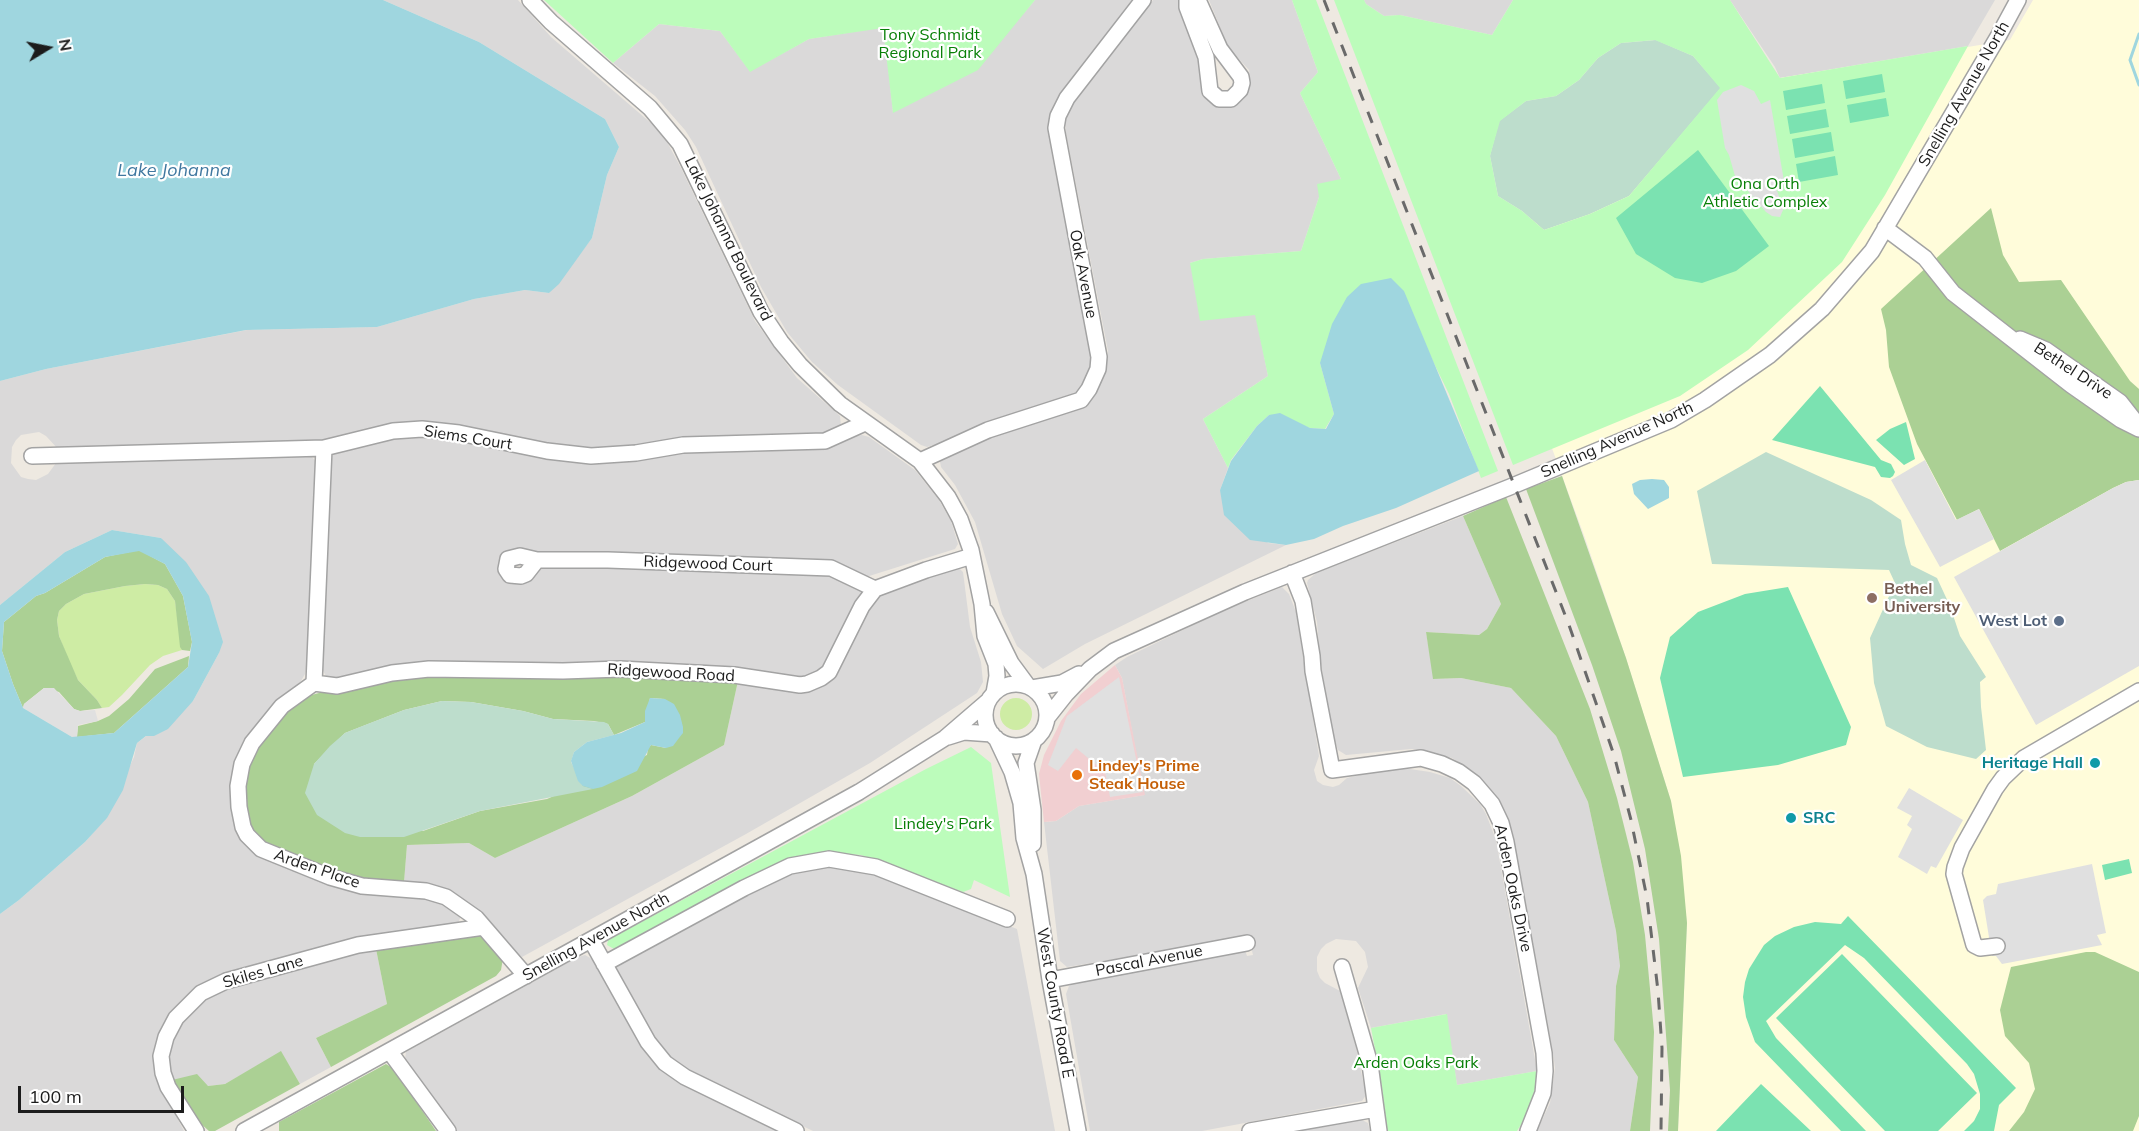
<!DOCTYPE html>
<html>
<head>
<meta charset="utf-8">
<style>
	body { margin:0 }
	#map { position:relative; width:2139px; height:1131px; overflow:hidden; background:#eee9e1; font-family:Mulish,sans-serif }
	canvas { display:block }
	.north { position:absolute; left:18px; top:18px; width:60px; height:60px; -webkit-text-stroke:4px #fff; paint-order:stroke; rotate:80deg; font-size:16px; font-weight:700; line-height:24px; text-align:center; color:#1c1c1c }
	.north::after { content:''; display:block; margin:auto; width:21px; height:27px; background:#1c1c1c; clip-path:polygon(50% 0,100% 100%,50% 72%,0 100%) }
	.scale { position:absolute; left:18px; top:1086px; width:166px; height:27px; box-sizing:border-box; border:3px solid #1c1c1c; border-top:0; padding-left:8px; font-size:18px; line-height:21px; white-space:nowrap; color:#1c1c1c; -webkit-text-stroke:4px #fff; paint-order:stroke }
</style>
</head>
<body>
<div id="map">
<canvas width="2139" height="1131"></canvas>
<div class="north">N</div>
<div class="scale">100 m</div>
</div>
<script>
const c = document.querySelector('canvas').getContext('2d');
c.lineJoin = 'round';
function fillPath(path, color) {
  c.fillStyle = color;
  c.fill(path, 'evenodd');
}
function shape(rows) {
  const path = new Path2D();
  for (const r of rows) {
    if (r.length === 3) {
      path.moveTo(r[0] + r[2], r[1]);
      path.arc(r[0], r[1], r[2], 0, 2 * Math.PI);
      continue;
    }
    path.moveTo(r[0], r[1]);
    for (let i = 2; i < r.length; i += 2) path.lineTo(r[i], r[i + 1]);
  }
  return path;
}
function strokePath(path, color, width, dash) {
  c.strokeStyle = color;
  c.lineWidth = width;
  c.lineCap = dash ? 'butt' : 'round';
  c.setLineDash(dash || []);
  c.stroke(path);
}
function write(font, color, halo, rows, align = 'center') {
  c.font = font + ' Mulish,sans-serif';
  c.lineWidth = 4.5;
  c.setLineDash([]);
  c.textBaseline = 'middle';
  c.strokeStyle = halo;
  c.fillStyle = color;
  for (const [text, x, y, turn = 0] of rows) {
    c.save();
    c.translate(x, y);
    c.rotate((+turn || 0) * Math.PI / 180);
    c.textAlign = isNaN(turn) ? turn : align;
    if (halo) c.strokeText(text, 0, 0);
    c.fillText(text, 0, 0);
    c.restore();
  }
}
fillPath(shape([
	[383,0,518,0,551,37,652,124,667,142,680,166,755,321,797,378,840,416,841,426,824,435,706,436,644,447,582,451,390,425,320,441,58,449,46,436,39,432,21,435,16,440,12,447,11,463,21,477,28,479,36,480,48,474,56,463,307,454,313,458,317,463,308,660,305,674,301,681,257,725,256,852,270,861,317,879,433,899,458,910,461,916,458,923,211,982,155,1055,155,1069,159,1083,184,1131,0,1131,0,914,19,900,85,842,106,818,134,757,137,743,193,701,219,653,219,648,161,538,112,530,65,552,0,605,0,381,46,369,247,330,377,327,474,299,525,290,549,293,592,238,607,175,619,147,605,119,479,42],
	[1035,0,1136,0,1055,108,1094,355,1088,380,1078,392,1068,397,979,425,937,444,927,447,921,445,838,385,812,362,787,332,761,287,696,147,685,130,655,96,613,63,659,24,720,31,750,71,809,39,884,27,893,112,1014,24],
	[1153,0,1180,0,1211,97,1246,92,1250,78,1249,70,1228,47,1209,0,1292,0,1318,72,1300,93,1341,179,1319,197,1301,251,1203,259,1190,263,1256,315,1268,376,1203,419,1228,468,1220,490,1268,543,1286,545,1085,644,1043,669,1017,646,1002,614,975,522,955,485,941,467,940,462,942,459,985,437,1078,406,1094,395,1100,385,1106,370,1108,351,1066,133,1065,121,1070,106],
	[1364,0,1513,0,1492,35,1400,15,1384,16,1366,4],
	[1730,0,1995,0,1968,46,1780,78,1775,67],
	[420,435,443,436,553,458,605,462,627,461,688,450,828,447,854,436,862,435,869,437,915,470,939,500,951,521,958,544,955,549,866,577,830,562,822,561,722,560,575,554,540,555,516,550,501,557,498,563,498,570,503,577,518,581,522,580,542,564,624,565,829,573,861,586,863,594,830,658,819,672,806,677,800,678,741,670,613,664,540,665,419,663,339,679,332,678,326,676,319,664,330,462,332,456,339,450,347,447,376,440],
	[1463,516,1501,604,1487,629,1479,635,1426,632,1434,679,1461,678,1511,688,1556,736,1588,802,1616,931,1620,966,1616,986,1614,1040,1638,1077,1630,1131,1537,1131,1550,1103,1555,1068,1553,1053,1513,835,1505,812,1493,792,1472,771,1452,758,1427,751,1411,749,1346,755,1338,750,1334,739,1320,659,1317,622,1307,583,1308,580,1316,573],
	[957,566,963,572,970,627,981,662,983,682,977,693,870,763,746,834,522,957,511,949,485,916,457,897,404,882,407,845,469,843,495,858,632,796,724,745,738,681,793,689,839,668,874,599,881,591],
	[1282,587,1289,594,1296,612,1319,756,1314,770,1317,781,1323,785,1333,787,1339,785,1347,778,1381,770,1403,768,1430,772,1450,778,1461,786,1480,804,1486,814,1496,840,1537,1071,1457,1085,1446,1014,1371,1028,1358,988,1368,967,1365,952,1356,941,1336,939,1326,944,1321,949,1317,957,1317,971,1320,978,1325,983,1340,991,1356,1047,1366,1095,1362,1101,1202,1131,1090,1131,1066,994,1069,986,1075,982,1245,950,1247,956,1253,955,1249,937,1067,967,1060,961,1044,822,1056,821,1079,806,1144,795,1122,678,1115,665,1127,657,1222,611],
	[835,866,855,868,887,878,1017,929,1055,1131,813,1131,683,1068,673,1061,657,1043,616,969,616,964,784,875,802,869],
	[376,949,387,1004,316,1038,331,1067,300,1084,281,1052,225,1084,208,1086,172,1080,168,1053,172,1039,180,1023,205,999,219,991,251,980],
	[585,955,592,959,647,1055,657,1066,669,1076,696,1091,778,1131,456,1131,405,1059,406,1052,578,957],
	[1360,1119,1368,1123,1370,1131,1295,1131]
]), '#dad9d9');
fillPath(shape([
	[1115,665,1122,678,1145,795,1079,806,1056,821,1044,822,1039,774,1044,755,1061,721,1081,694]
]), '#f1cfd1');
fillPath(shape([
	[2033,0,2139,0,2139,1131,1678,1131,1687,923,1671,801,1626,658,1585,538,1479,250,1780,78,2010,40]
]), '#fffcda');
fillPath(shape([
	[145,584,158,585,167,589,175,601,182,650,163,656,150,665,122,695,109,707,102,708,97,700,78,680,70,664,59,636,57,620,59,611,66,604,84,594,125,586],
	[1016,714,16]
]), '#ceeca4');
fillPath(shape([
	[1991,208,2003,255,2019,282,2061,280,2130,381,2139,389,2139,480,2126,482,2113,488,2000,551,1979,509,1957,520,1917,444,1889,367,1886,330,1881,309],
	[1562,476,1626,658,1671,801,1681,856,1687,923,1678,1131,1668,1131,1670,1090,1659,939,1645,849,1621,751,1592,665,1526,489],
	[1506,497,1590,709,1617,798,1633,862,1645,935,1654,1032,1650,1131,1630,1131,1638,1077,1614,1040,1616,986,1620,966,1616,931,1588,802,1556,736,1511,688,1461,678,1433,679,1426,632,1479,635,1487,629,1501,604,1463,516],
	[139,550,165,564,183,596,192,642,190,651,182,650,180,647,175,601,167,589,158,585,145,584,125,586,84,594,66,604,59,611,57,620,59,636,78,680,97,700,102,708,80,711,74,709,59,692,44,688,24,704,23,708,13,684,2,651,4,622,36,596,45,593,105,557],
	[189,656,188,667,114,733,77,737,78,726,98,721,109,716,129,699,155,669],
	[416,675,614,677,738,681,724,745,632,796,495,858,469,843,407,845,404,882,374,881,343,873,284,853,267,845,253,831,247,821,244,782,249,761,258,744,291,705,308,696,319,693,343,691],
	[650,698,665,699,666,748,651,745,648,748,647,755,547,799,480,811,423,831,314,764,345,733,404,710,442,701,471,702,523,711,553,719,594,721,608,724,614,735,645,722],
	[481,934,503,958,501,970,496,976,331,1067,316,1038,387,1004,376,949],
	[2086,952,2095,952,2139,972,2139,1116,2133,1131,2009,1131,2024,1112,2035,1089,2029,1063,2005,1036,2000,1010,2011,967],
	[281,1051,300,1084,215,1131,209,1131,199,1122,179,1093,172,1080,197,1074,208,1086,225,1084],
	[386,1064,394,1069,436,1131,279,1131,279,1122]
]), '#abd094');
fillPath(shape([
	[1656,40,1693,56,1721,88,1629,196,1590,214,1544,230,1522,211,1498,196,1490,156,1499,121,1526,101,1556,96,1579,80,1598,58,1621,43],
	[1766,452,1871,500,1901,520,1905,544,1911,565,1937,578,1950,606,1960,636,1986,677,1980,682,1981,707,1986,750,1976,759,1927,747,1886,726,1874,683,1870,638,1895,583,1889,570,1712,564,1697,491],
	[442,701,471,702,523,711,553,719,604,722,608,724,614,735,587,742,574,752,571,762,583,786,593,789,480,811,404,837,360,837,345,833,317,815,305,793,314,764,330,746,345,733,360,727,404,710]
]), '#bdddcc');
fillPath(shape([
	[544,0,543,0,1035,0,978,70,893,113,883,28,809,39,750,72,720,31,659,24,613,63],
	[1292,0,1316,0,1498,471,1481,478,1449,394,1425,345,1320,363,1334,414,1325,429,1310,428,1269,415,1257,426,1231,460,1228,468,1203,419,1268,376,1255,315,1200,321,1190,263,1203,259,1301,251,1319,197,1317,184,1341,179,1300,93,1318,72],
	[1334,0,1364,0,1366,4,1384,16,1400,15,1492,35,1513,0,1730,0,1780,78,1968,46,1885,195,1842,262,1748,350,1680,396,1513,465],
	[1655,40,1693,56,1720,88,1629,196,1590,214,1544,230,1522,211,1498,196,1490,156,1500,121,1526,101,1556,96,1579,80,1598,58,1621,43],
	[971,747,991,763,1010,897,974,880,971,889,963,892,861,855,834,853,745,881,614,949,607,945,608,940,926,769],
	[1447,1014,1457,1085,1537,1071,1536,1085,1527,1115,1517,1131,1387,1131,1382,1087,1371,1028]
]), '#bcfcbb');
fillPath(shape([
	[1882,74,1885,92,1846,99,1843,81],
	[1822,84,1825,103,1786,110,1783,91],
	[1886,98,1889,116,1850,123,1847,105],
	[1826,109,1829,127,1790,134,1787,116],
	[1831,132,1834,151,1795,158,1792,139],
	[1698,150,1769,246,1736,271,1702,283,1675,278,1636,254,1616,218],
	[1835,156,1838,175,1799,182,1796,164],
	[1820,386,1881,460,1891,464,1895,472,1893,476,1890,478,1881,477,1875,467,1772,440],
	[1906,422,1915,459,1904,465,1876,440,1890,429],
	[1788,587,1851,727,1846,745,1778,765,1683,777,1660,678,1670,637,1698,612,1745,594],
	[2129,859,2132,873,2105,880,2102,865],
	[1848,916,2016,1088,1999,1105,1994,1131,1964,1131,1974,1121,1980,1109,1980,1094,1974,1074,1967,1064,1864,958,1845,945,1766,1021,1776,1038,1866,1131,1841,1131,1755,1042,1746,1017,1743,997,1745,982,1749,969,1764,945,1775,936,1794,927,1815,922,1841,924],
	[1842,954,1977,1093,1938,1131,1885,1131,1776,1018],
	[1761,1084,1811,1131,1716,1131]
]), '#7be2b1');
fillPath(shape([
	[1741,85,1754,91,1761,104,1770,100,1784,181,1776,188,1780,199,1786,203,1780,217,1772,216,1766,212,1735,176,1729,155,1725,148,1717,100,1723,92],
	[1925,460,1956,520,1979,509,1994,539,1940,567,1891,480],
	[2139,480,2139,666,2036,725,1954,577,2113,488,2126,482],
	[1119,677,1143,792,1110,797,1105,772,1076,748,1058,771,1048,765,1067,716],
	[44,688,54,688,74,709,80,711,95,710,98,721,78,725,77,737,72,737,23,708,24,704],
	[1909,788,1963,820,1936,868,1931,866,1927,874,1898,857,1912,829,1907,825,1912,816,1897,808],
	[2092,864,2106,933,2097,935,2102,945,2002,964,1996,956,1992,956,1983,900,1987,896,1996,894,1998,884]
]), '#e0e0e0');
fillPath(shape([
	[0,0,383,0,479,42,605,119,619,147,607,175,592,238,559,284,549,293,525,290,474,299,377,327,246,330,46,369,0,381],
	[1391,278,1404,291,1479,471,1396,508,1343,526,1314,539,1286,545,1250,540,1224,515,1220,490,1231,461,1257,426,1269,415,1280,413,1310,428,1326,429,1334,414,1320,363,1332,324,1347,297,1361,284],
	[1652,479,1664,480,1669,487,1669,498,1648,509,1634,494,1632,484,1640,480],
	[112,530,161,538,186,562,209,596,223,642,219,653,193,701,168,729,154,736,146,736,137,743,123,790,107,818,85,842,19,900,0,914,0,605,65,552],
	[139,551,165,564,183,596,192,642,188,667,114,733,72,737,23,708,13,684,2,651,4,622,36,596,45,593,105,557],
	[650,698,665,699,674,704,680,715,683,727,683,733,679,738,673,746,666,748,651,745,637,771,602,787,593,789,583,786,578,781,571,761,574,752,587,742,621,733,645,722,645,711]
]), '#9fd6df');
strokePath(shape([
	[2139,34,2130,60,2139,85]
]), '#9fd6df', 3);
const minor = shape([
	[530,0,551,22,650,108,680,144,761,312,781,342,800,365,840,404,920,461,948,497,960,519,971,550,982,604,985,636,996,664,997,676,994,693],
	[1187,0,1187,7,1206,57,1210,91,1219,99,1231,99,1240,90,1242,83,1241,77,1220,49,1198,0],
	[1885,228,1925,258,1953,293,2071,385,2121,420,2139,429],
	[2020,339,2046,350,2120,402,2139,426],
	[324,448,314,683,282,706,252,743,242,764,238,786,239,807,243,827,247,835,261,849,330,877,362,886,426,891,446,897,476,918,526,976],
	[32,456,324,448,393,431,422,429,459,433,547,451,591,456,636,453,683,445,825,441,865,423],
	[920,461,988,430,1081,400,1089,389,1098,369,1099,357,1056,128,1058,116,1067,98,1143,0],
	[537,560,526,574,521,576,510,575,506,569,508,559,520,556,537,560,608,560,831,568,875,589],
	[1292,573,1303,601,1312,656,1313,671,1332,770,1421,758,1442,764,1459,772,1474,783,1492,804,1501,823,1506,842,1544,1053,1545,1071,1543,1093,1528,1131],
	[986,612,1011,663,1028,686],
	[314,683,337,686,392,673,429,669,563,671,620,669,734,675,800,685,807,684,821,678,829,672,862,606,875,589,926,570,972,556],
	[1016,715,31],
	[1032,688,1062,683,1079,674],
	[1047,718,1066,694,1090,669,1114,651,1245,592,1510,487,1671,420,1705,400,1770,355,1822,309,1872,251,1999,35,2018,0],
	[948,737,964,732,992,734],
	[996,738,1012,772,1021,803,1024,838,1034,874,1050,980,1078,1131],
	[1033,844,1033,810,1026,763,1034,740],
	[591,940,648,1042,665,1063,685,1077,796,1131],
	[1997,946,1980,948,1974,945,1954,874,1955,867,1962,848,1995,789,2003,778,2024,758,2139,691],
	[604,964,744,888,790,866,829,859,876,867,1007,919],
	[1342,967,1370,1064,1376,1109],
	[1050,980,1247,943],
	[390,1052,448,1131],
	[196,1131,168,1087,163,1073,161,1056,166,1037,176,1018,201,993,226,981,358,945,484,927],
	[244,1131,859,792,945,738,988,701],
	[1250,1131,1376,1109,1379,1131]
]);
strokePath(minor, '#a3a3a3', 18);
strokePath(minor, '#fff', 15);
strokePath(shape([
	[1324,0,1569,625,1614,755,1631,820,1647,898,1658,991,1662,1048,1661,1131]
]), '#6a6a6a', 3, [12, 12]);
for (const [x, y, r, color] of [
	[1872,598,6,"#8d6e63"],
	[2059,621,6,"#5c6f8a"],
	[2095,763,6,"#0f9aa8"],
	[1077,775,6,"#e8710a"],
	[1791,818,6,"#0f9aa8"]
]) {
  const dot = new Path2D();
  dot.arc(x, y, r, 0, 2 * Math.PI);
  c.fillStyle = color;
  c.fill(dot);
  strokePath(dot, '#fff', 2);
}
write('16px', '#077f06', '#fff', [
	["Tony Schmidt",930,35],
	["Regional Park",930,53],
	["Ona Orth",1765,184],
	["Athletic Complex",1765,202],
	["Lindey's Park",943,824],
	["Arden Oaks Park",1416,1063]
]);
write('16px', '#1c1c1c', '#fff', [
	["Snelling Avenue North",1964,94,-60],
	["Lake Johanna Boulevard",728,239,64],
	["Oak Avenue",1083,274,79],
	["Bethel Drive",2073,371,33],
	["Siems Court",468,438,9],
	["Snelling Avenue North",1617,440,-24],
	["Ridgewood Court",708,564,2],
	["Ridgewood Road",671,673,3],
	["Arden Place",317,869,19],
	["Arden Oaks Drive",1513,888,78],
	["Snelling Avenue North",596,937,-29],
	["Pascal Avenue",1149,961,-11],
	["Skiles Lane",263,972,-16],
	["West County Road E",1055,1003,80]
]);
write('bold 16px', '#785e54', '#fff', [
	["Bethel",1884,589],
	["University",1884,607]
], 'left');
write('bold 16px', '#4e5e75', '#fff', [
	["West Lot",2047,621]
], 'right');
write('bold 16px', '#0d838f', '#fff', [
	["Heritage Hall",2083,763],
	["SRC",1803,818,"left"]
], 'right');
write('bold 16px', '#c56008', '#fff', [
	["Lindey's Prime",1089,766],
	["Steak House",1089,784]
], 'left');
write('italic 18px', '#4078a0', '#fff', [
	["Lake Johanna",174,171]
]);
</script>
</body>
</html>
